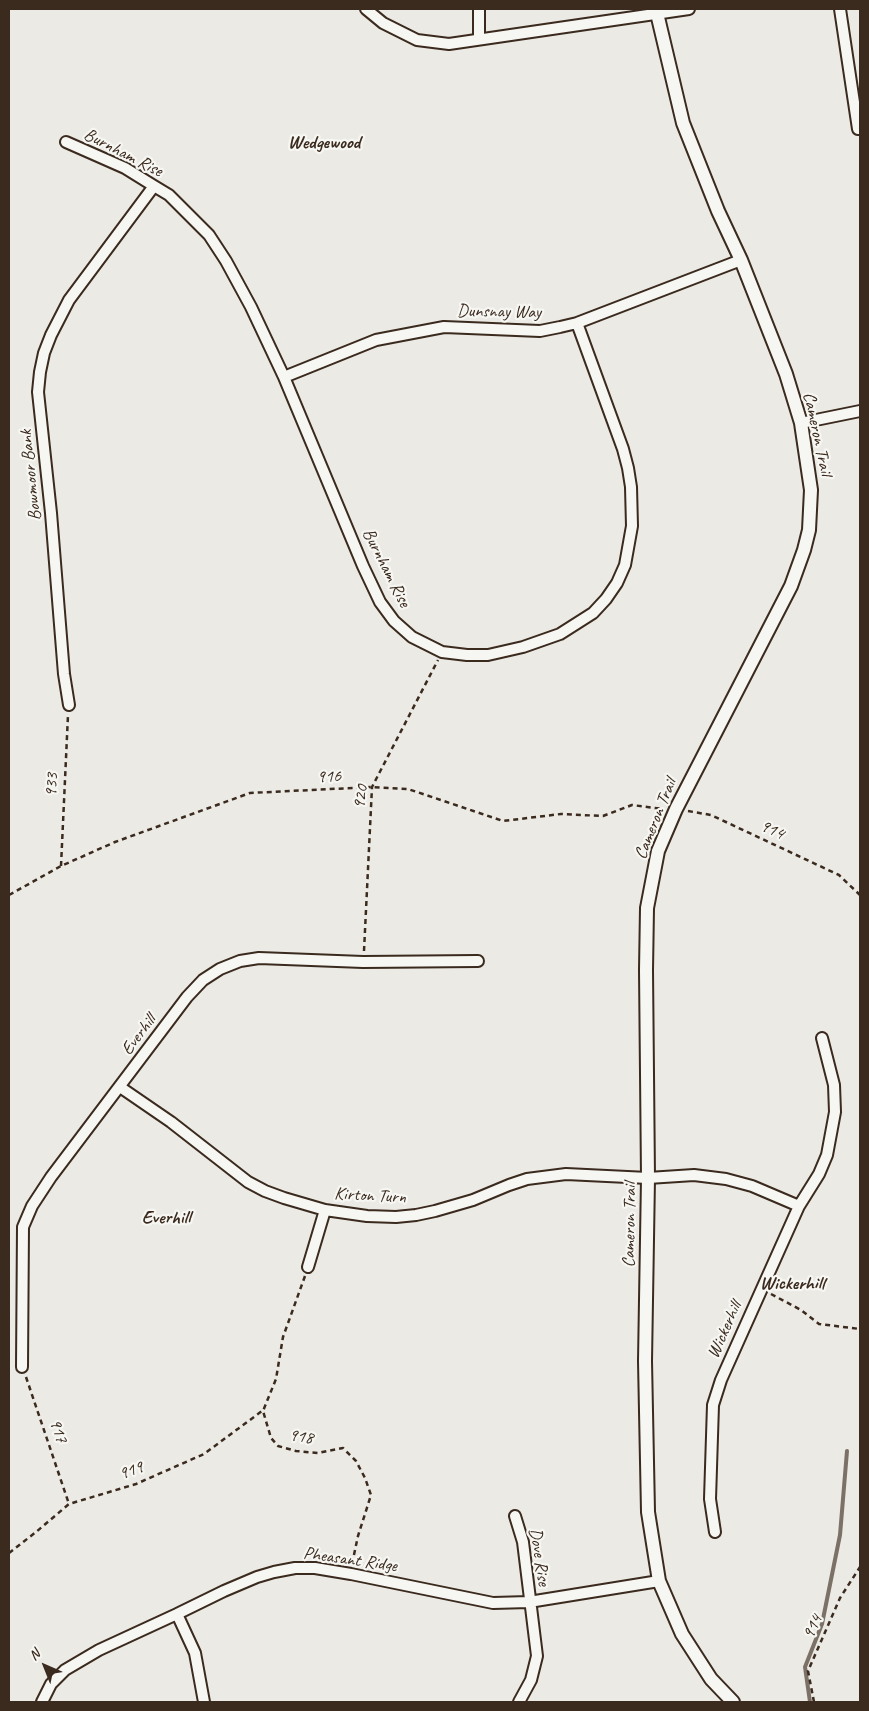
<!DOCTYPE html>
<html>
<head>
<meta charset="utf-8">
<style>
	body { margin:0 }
	#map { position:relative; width:869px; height:1711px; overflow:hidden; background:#ebeae5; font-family:Caveat,sans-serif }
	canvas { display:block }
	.frame { position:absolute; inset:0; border:10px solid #3b2a1e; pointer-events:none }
	.north { position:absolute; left:20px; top:1641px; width:50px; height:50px; -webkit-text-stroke:4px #f6f6f2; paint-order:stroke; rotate:316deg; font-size:14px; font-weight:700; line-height:20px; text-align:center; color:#3b2a1e }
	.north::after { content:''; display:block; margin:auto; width:18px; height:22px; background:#3b2a1e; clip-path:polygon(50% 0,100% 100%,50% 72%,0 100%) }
</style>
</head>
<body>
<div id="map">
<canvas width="869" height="1711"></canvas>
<div class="frame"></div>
<div class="north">N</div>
</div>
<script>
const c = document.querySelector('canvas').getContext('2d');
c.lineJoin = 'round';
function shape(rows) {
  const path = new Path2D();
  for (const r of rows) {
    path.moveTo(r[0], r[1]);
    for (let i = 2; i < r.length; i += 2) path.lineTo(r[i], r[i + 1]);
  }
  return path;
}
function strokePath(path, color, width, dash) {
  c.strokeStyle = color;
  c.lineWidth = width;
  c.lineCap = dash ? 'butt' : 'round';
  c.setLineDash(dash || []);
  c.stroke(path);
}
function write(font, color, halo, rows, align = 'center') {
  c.font = font + ' Caveat,sans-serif';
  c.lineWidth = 4.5;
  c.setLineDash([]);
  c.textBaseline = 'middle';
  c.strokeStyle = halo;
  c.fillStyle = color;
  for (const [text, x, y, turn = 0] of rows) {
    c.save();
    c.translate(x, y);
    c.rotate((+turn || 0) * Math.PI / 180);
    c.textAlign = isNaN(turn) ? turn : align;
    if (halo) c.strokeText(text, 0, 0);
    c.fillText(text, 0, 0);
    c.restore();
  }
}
strokePath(shape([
	[810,1702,805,1667,822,1624,840,1535,847,1451]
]), '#7c7167', 4);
const minor = shape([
	[366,9,383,23,417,40,449,44,689,9],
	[840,9,858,129],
	[479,39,479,9],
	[66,142,125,168,154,186,169,195,209,235,226,261,251,307,284,377,363,566,380,602,394,621,412,637,442,652,467,655,488,655,523,647,560,634,593,613,606,599,617,583,625,565,632,526,631,487,628,468,623,449,577,323],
	[284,377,376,340,444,327,540,331,560,327,577,323,741,260],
	[801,423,860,411],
	[69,705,64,674,51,513,38,392,40,372,44,353,51,335,69,300,154,186],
	[120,1087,171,1122,248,1182,265,1191,284,1198,325,1210,367,1216,396,1217,416,1215,435,1211,473,1200,509,1185,527,1179,566,1174,648,1178,694,1175,726,1179,752,1186,799,1206],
	[308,1267,325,1210],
	[22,1367,23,1227,32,1206,51,1177,187,997,203,980,220,969,240,961,259,958,363,962,478,961],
	[515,1516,523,1542,537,1656,531,1680,519,1702],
	[715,1532,710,1499,713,1405,721,1380,799,1206,819,1174,827,1155,835,1112,834,1085,822,1038],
	[177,1614,195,1653,204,1702],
	[42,1702,51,1684,65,1670,99,1650,177,1614,224,1591,257,1577,274,1572,295,1568,315,1568,351,1574,493,1603,529,1602,659,1581]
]);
const tertiary = shape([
	[656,9,683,123,718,211,741,260,786,374,801,423,811,490,809,530,804,550,791,586,676,809,658,851,647,908,646,970,648,1178,645,1361,648,1512,659,1581,682,1634,711,1679,733,1702]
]);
strokePath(minor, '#3b2a1e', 14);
strokePath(tertiary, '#3b2a1e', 16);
strokePath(shape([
	[688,811,711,815,839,875,860,895],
	[61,866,68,715],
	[9,895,61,866,115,842,250,793,372,787,408,789,503,821,561,814,603,816,632,805,663,809],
	[364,951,372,787,438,660],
	[305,1276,283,1337,276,1379,263,1411,271,1438,278,1446,296,1451,318,1453,343,1448,356,1461,365,1478,371,1495,358,1536,352,1564],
	[771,1294,801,1310,819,1324,860,1329],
	[26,1377,69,1504],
	[9,1553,36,1532,69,1504,136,1484,204,1454,262,1411],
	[814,1702,808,1671,840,1598,860,1567]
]), '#3b2a1e', 2.5, [5, 4]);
strokePath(minor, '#f6f6f2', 10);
strokePath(tertiary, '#f6f6f2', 12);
write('18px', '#3b2a1e', '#f6f6f2', [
	["Burnham Rise",123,153,27],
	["Dunsnay Way",499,312,1],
	["Cameron Trail",817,434,78],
	["Bowmoor Bank",31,475,-96],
	["Burnham Rise",386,568,63],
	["916",329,777,-3],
	["933",52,785,-87],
	["920",361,797,-81],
	["Cameron Trail",656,819,-68],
	["914",772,830,25],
	["Everhill",139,1035,-53],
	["Kirton Turn",370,1196,3],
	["Cameron Trail",630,1225,-89],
	["Wickerhill",725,1330,-66],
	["917",58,1431,71],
	["918",301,1437,9],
	["919",131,1471,-20],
	["Dove Rise",539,1557,81],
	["Pheasant Ridge",350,1560,8],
	["914",813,1627,-66]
]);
write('bold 19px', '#3b2a1e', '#f6f6f2', [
	["Wedgewood",324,143],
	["Everhill",166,1218],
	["Wickerhill",792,1284]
]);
</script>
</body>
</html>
